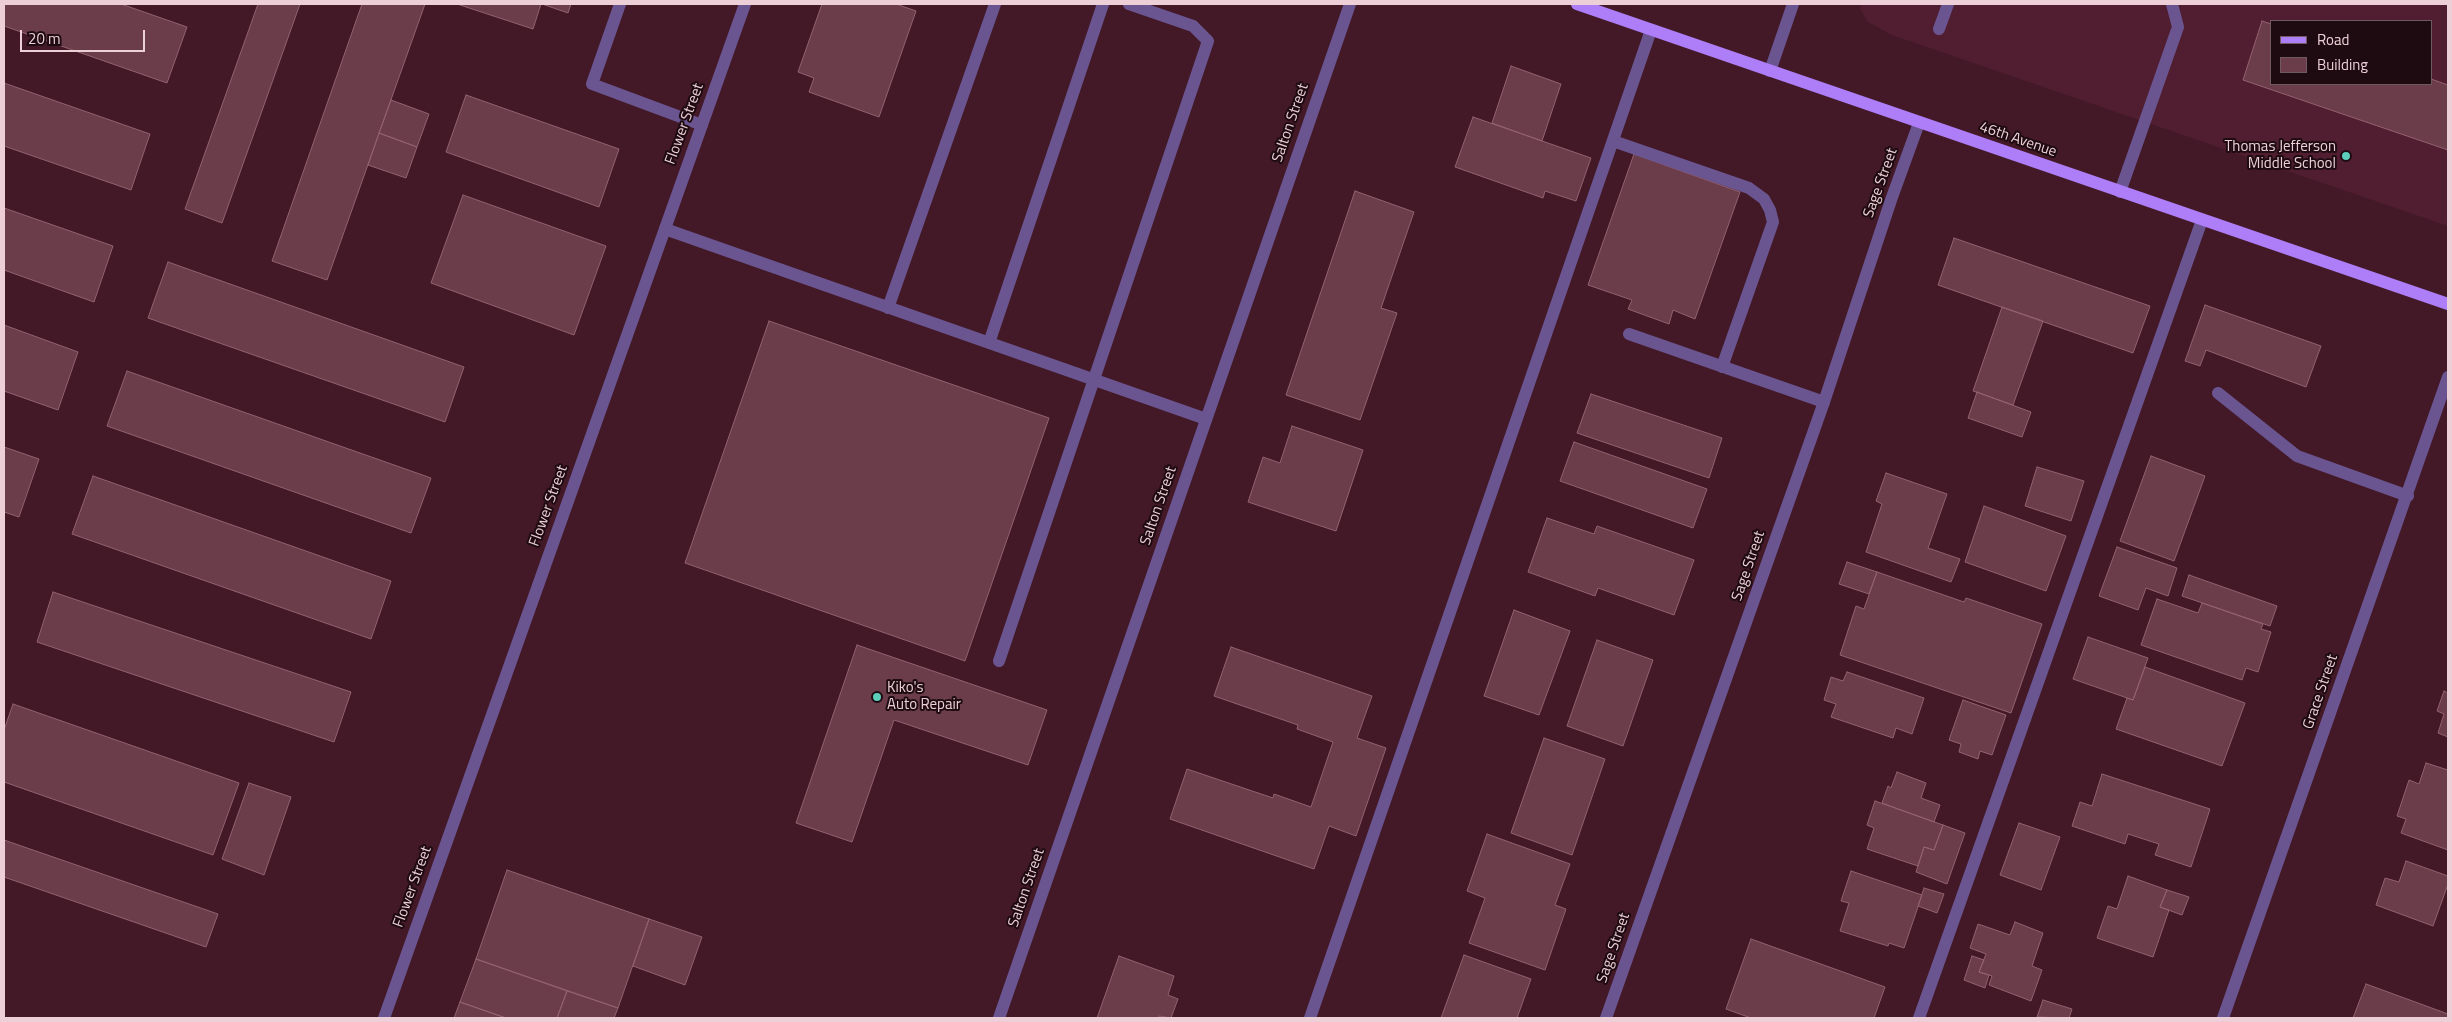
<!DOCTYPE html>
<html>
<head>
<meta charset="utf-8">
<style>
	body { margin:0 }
	#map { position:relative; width:2452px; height:1022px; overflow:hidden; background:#431928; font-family:"Titillium Web",sans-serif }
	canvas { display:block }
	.frame { position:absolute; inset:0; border:5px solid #eccfd7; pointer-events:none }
	.legend { position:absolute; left:2270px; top:20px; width:162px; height:65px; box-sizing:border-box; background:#1e0b11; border:1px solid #705960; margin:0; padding:6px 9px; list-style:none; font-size:15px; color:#eccfd7 }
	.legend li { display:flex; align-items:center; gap:10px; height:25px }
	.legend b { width:25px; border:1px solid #705960 }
	.scale { position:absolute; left:20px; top:30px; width:125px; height:22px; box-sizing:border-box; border:2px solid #eccfd7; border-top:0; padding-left:6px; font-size:15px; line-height:18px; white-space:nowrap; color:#eccfd7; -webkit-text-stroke:4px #1e0b11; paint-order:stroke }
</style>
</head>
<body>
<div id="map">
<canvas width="2452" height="1022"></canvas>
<div class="frame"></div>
<ul class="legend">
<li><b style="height:6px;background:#ae7df8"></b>Road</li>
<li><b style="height:14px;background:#6b3d4b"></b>Building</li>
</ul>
<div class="scale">20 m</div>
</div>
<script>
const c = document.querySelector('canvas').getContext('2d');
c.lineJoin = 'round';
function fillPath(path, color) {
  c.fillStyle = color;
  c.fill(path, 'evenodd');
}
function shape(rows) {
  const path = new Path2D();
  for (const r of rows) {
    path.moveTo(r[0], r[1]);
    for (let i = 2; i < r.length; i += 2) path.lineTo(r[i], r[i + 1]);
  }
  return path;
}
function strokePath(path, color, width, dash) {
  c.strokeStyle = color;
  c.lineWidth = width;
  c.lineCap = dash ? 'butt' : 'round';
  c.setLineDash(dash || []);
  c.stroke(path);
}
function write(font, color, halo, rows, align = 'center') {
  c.font = font + ' "Titillium Web",sans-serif';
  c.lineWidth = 4;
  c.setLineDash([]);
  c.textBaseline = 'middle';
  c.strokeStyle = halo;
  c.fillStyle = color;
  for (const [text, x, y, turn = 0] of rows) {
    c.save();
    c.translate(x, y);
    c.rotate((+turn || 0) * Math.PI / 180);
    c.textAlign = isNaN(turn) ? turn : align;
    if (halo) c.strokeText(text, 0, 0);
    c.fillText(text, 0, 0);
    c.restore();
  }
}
fillPath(shape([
	[1861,4,2448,4,2448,226,1892,35,1868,22,1860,9],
	[2271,21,2431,21,2431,84,2271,84]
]), '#501e30');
const building = shape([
	[4,4,121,4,187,27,167,83,4,26,4,4],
	[258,4,300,4,222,223,185,209,258,4],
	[362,4,425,4,327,280,272,261,362,4],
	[457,4,541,4,533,29,457,4],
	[542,4,571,4,568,13,542,4],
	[822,4,896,4,916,11,879,117,809,92,814,78,798,72,822,4],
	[2262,21,2271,24,2271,84,2431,84,2431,79,2448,85,2448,150,2243,80,2262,21],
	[1511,66,1561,84,1542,141,1492,123,1511,66],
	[4,83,150,134,131,190,4,146,4,83],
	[466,95,619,149,599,207,446,152,466,95],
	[391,100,429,114,417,147,379,133,391,100],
	[1473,117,1591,158,1576,201,1545,191,1543,198,1455,167,1473,117],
	[379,133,417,147,406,178,368,165,379,133],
	[1634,154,1740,192,1695,319,1673,310,1669,324,1628,309,1632,300,1588,285,1634,154],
	[1355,191,1414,212,1381,308,1397,313,1360,420,1286,395,1355,191],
	[463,195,606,246,574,335,431,283,463,195],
	[4,208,113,246,94,302,4,270,4,208],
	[1954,238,2150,306,2133,353,1938,285,1954,238],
	[168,262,464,367,445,422,148,318,168,262],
	[2205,305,2321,346,2306,387,2206,350,2200,366,2185,361,2205,305],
	[2002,307,2043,321,2013,405,1973,391,2002,307],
	[769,321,1049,418,965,661,685,563,769,321],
	[4,325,78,352,58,410,4,391,4,325],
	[127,371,431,478,411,533,107,426,127,371],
	[1977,392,2031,412,2022,437,1968,418,1977,392],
	[1591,394,1722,438,1709,478,1577,433,1591,394],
	[1292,426,1363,450,1336,531,1248,502,1263,457,1280,463,1292,426],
	[1574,442,1707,489,1693,528,1560,481,1574,442],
	[4,447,39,459,19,517,4,512,4,447],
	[2151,456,2205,476,2174,561,2120,541,2151,456],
	[2037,467,2084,481,2071,521,2025,506,2037,467],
	[1886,473,1947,494,1928,548,1960,559,1951,582,1866,552,1882,504,1876,501,1886,473],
	[93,476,391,581,371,639,72,534,93,476],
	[1984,506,2066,536,2046,591,1965,562,1984,506],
	[1547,518,1594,534,1597,526,1694,560,1674,615,1598,588,1595,596,1528,572,1547,518],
	[2117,547,2177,568,2168,596,2146,588,2138,610,2099,596,2117,547],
	[1847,562,1877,572,1869,594,1839,584,1847,562],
	[1877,572,1964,602,1966,598,2042,624,2011,713,1840,655,1856,606,1864,609,1877,572],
	[2189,575,2277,606,2270,626,2182,596,2189,575],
	[53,592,351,692,334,742,37,642,53,592],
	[2157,599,2198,613,2202,603,2263,624,2261,629,2271,632,2258,672,2246,668,2242,680,2141,645,2157,599],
	[1514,610,1570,631,1539,715,1484,696,1514,610],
	[2088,637,2148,658,2133,700,2073,679,2088,637],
	[1597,640,1653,660,1623,746,1567,726,1597,640],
	[857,645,1047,710,1028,765,894,720,852,842,796,823,857,645],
	[1231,647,1372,696,1357,738,1386,748,1356,836,1329,826,1314,869,1170,819,1187,769,1273,798,1274,794,1311,807,1333,742,1297,729,1298,725,1214,696,1231,647],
	[2145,667,2245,703,2222,766,2116,729,2127,698,2133,700,2145,667],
	[1847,672,1924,698,1912,734,1896,728,1893,738,1831,717,1836,704,1824,700,1831,677,1843,681,1847,672],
	[2444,691,2448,693,2448,737,2438,733,2444,714,2437,711,2444,691],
	[1963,700,2006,715,1992,755,1980,751,1978,759,1959,752,1961,744,1949,740,1963,700],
	[13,704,239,783,213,855,4,782,4,730,13,704],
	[1544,738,1605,759,1572,855,1511,833,1544,738],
	[2426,763,2448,770,2448,850,2401,833,2406,819,2397,816,2409,780,2419,784,2426,763],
	[1897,772,1926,783,1921,798,1940,805,1934,822,1882,803,1888,786,1891,788,1897,772],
	[2102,774,2210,809,2191,867,2155,855,2159,844,2128,834,2125,844,2072,826,2080,802,2092,806,2102,774],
	[249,783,291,797,264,875,222,859,249,783],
	[1875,801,1943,825,1934,850,1924,847,1918,866,1867,849,1874,828,1867,825,1875,801],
	[2019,823,2060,837,2041,890,2000,875,2019,823],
	[1943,825,1965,833,1947,884,1916,872,1924,847,1934,850,1943,825],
	[1487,834,1570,864,1555,905,1566,909,1545,970,1469,943,1485,898,1467,891,1487,834],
	[4,840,218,914,206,947,4,877,4,840],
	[2406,861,2448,876,2448,884,2433,926,2376,905,2385,878,2399,882,2406,861],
	[507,870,649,919,618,1008,476,959,507,870],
	[1851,871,1922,895,1904,948,1889,943,1888,946,1840,931,1849,903,1841,901,1851,871],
	[2128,876,2167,890,2160,907,2169,910,2153,957,2097,938,2108,906,2117,909,2128,876],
	[1924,888,1944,894,1937,913,1918,906,1924,888],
	[2167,890,2189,897,2182,915,2160,907,2167,890],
	[649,919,702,937,685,985,633,966,649,919],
	[2015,922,2043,933,2032,966,2042,970,2031,1001,1989,985,1992,976,1979,972,1986,954,1970,948,1978,924,2010,935,2015,922],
	[1751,939,1885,987,1874,1018,1751,1018,1726,1009,1751,939],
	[1464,955,1531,979,1517,1018,1441,1018,1464,955],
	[1119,956,1174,976,1168,995,1178,999,1171,1018,1159,1016,1159,1018,1097,1018,1119,956],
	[1972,956,1984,960,1979,972,1989,975,1985,988,1964,980,1972,956],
	[476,959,567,991,557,1018,506,1018,460,1002,476,959],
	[2366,984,2448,1014,2448,1018,2353,1018,2366,984],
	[567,991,618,1008,614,1018,557,1018,567,991],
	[2043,1000,2072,1009,2069,1018,2037,1017,2043,1000],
	[460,1002,506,1018,454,1018,460,1002]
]);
fillPath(building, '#6b3d4b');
strokePath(building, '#93616f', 1);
strokePath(shape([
	[620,4,592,84,702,125],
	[1939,29,1948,4],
	[1613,141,1749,188,1764,199,1770,210,1773,222,1722,367],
	[2120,192,2178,27,2172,4],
	[665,229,1206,419],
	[888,308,995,4],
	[1629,334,1824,402],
	[989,343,1103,4],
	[2218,393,2297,456,2408,496],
	[999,661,1208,41,1193,26,1129,4],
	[1310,1018,1651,30],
	[1919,1018,2202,220]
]), '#6b5591', 12);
strokePath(shape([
	[1770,71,1793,4],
	[384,1018,745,4],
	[999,1018,1350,4],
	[1606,1018,1824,402,1891,200,1919,123],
	[2223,1018,2448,377]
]), '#6b5591', 12);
strokePath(shape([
	[1577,4,2448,304]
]), '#ae7df8', 12);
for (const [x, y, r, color] of [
	[2346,156,5,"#5cceba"],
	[877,697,5,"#5cceba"]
]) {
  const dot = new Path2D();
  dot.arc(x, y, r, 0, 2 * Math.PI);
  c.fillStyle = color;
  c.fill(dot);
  strokePath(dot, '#1e0b11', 2);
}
write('15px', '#eccfd7', '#1e0b11', [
	["Salton Street",1291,123,-71],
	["Flower Street",685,124,-70],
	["46th Avenue",2018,140,19],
	["Sage Street",1881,183,-70],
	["Flower Street",549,506,-70],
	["Salton Street",1159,506,-71],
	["Sage Street",1749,566,-71],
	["Grace Street",2321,692,-71],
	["Flower Street",413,887,-70],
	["Salton Street",1027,888,-71],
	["Sage Street",1614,948,-71]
]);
write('15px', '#eccfd7', '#1e0b11', [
	["Thomas Jefferson",2336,147],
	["Middle School",2336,164],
	["Kiko's",887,688,"left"],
	["Auto Repair",887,705,"left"]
], 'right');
</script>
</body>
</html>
